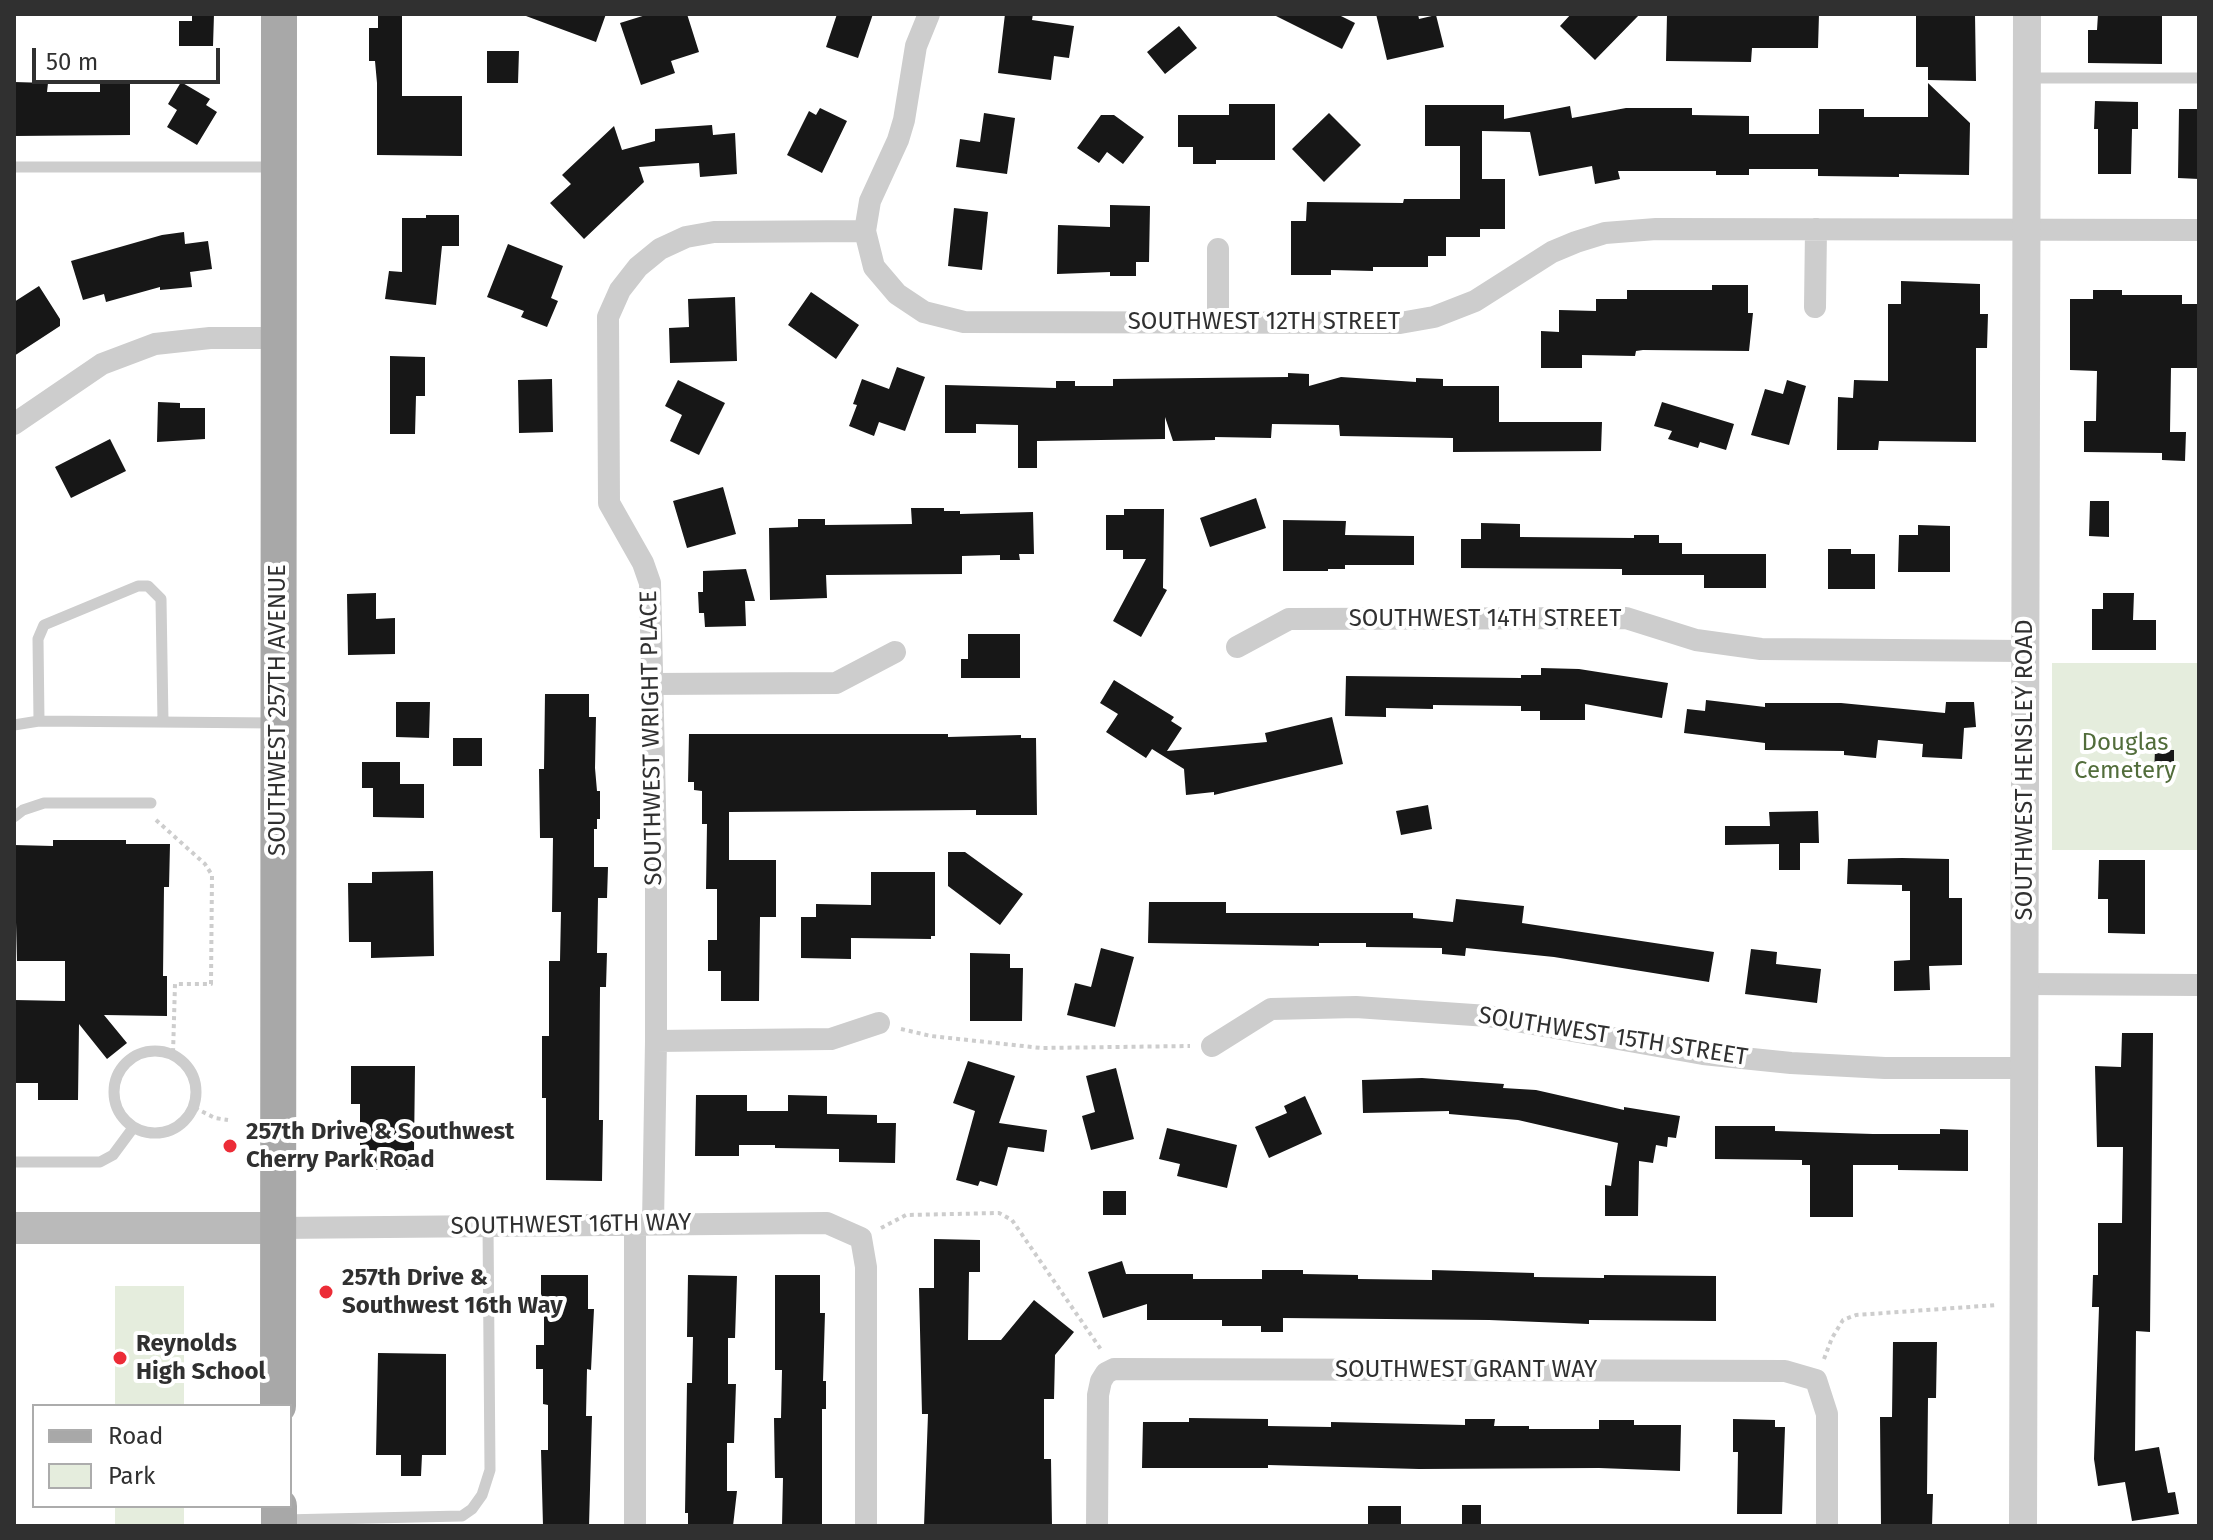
<!DOCTYPE html>
<html>
<head>
<meta charset="utf-8">
<style>
	body { margin:0 }
	#map { position:relative; width:2213px; height:1540px; overflow:hidden; background:#fff; font-family:"Fira Sans",sans-serif }
	canvas { display:block }
	.frame { position:absolute; inset:0; border:16px solid #303030; pointer-events:none }
	.legend { position:absolute; left:32px; top:1404px; width:260px; height:104px; box-sizing:border-box; background:#fff; border:2px solid #acacac; margin:0; padding:10px 14px; list-style:none; font-size:24px; color:#303030 }
	.legend li { display:flex; align-items:center; gap:16px; height:40px }
	.legend b { width:40px; border:2px solid #acacac }
	.scale { position:absolute; left:32px; top:48px; width:188px; height:36px; box-sizing:border-box; border:4px solid #303030; border-top:0; padding-left:10px; font-size:24px; line-height:28px; white-space:nowrap; color:#303030; -webkit-text-stroke:6px #fff; paint-order:stroke }
</style>
</head>
<body>
<div id="map">
<canvas width="2213" height="1540"></canvas>
<div class="frame"></div>
<ul class="legend">
<li><b style="height:10px;background:#a8a8a8"></b>Road</li>
<li><b style="height:22px;background:#e5eddd"></b>Park</li>
</ul>
<div class="scale">50 m</div>
</div>
<script>
const c = document.querySelector('canvas').getContext('2d');
c.lineJoin = 'round';
function fillPath(path, color) {
  c.fillStyle = color;
  c.fill(path, 'evenodd');
}
function shape(rows) {
  const path = new Path2D();
  for (const r of rows) {
    if (r.length === 3) {
      path.moveTo(r[0] + r[2], r[1]);
      path.arc(r[0], r[1], r[2], 0, 2 * Math.PI);
      continue;
    }
    path.moveTo(r[0], r[1]);
    for (let i = 2; i < r.length; i += 2) path.lineTo(r[i], r[i + 1]);
  }
  return path;
}
function strokePath(path, color, width, dash) {
  c.strokeStyle = color;
  c.lineWidth = width;
  c.lineCap = dash ? 'butt' : 'round';
  c.setLineDash(dash || []);
  c.stroke(path);
}
function write(font, color, halo, rows, align = 'center') {
  c.font = font + ' "Fira Sans",sans-serif';
  c.lineWidth = 8;
  c.setLineDash([]);
  c.textBaseline = 'middle';
  c.strokeStyle = halo;
  c.fillStyle = color;
  for (const [text, x, y, turn = 0] of rows) {
    c.save();
    c.translate(x, y);
    c.rotate((+turn || 0) * Math.PI / 180);
    c.textAlign = isNaN(turn) ? turn : align;
    if (halo) c.strokeText(text, 0, 0);
    c.fillText(text, 0, 0);
    c.restore();
  }
}
fillPath(shape([
	[2052,663,2199,663,2199,850,2052,850],
	[115,1286,184,1286,184,1406,115,1406],
	[115,1506,184,1506,184,1526,115,1526]
]), '#e5eddd');
fillPath(shape([
	[192,14,214,14,213,46,179,46,179,21,192,21],
	[378,14,402,14,402,96,462,96,462,156,377,155,377,83,375,61,369,61,369,28,378,28],
	[526,14,606,14,596,42,526,16],
	[649,14,687,14,699,52,671,61,675,73,641,85,620,23],
	[837,14,873,14,858,58,826,47],
	[1005,14,1033,14,1032,20,1074,26,1069,58,1054,56,1051,80,998,73],
	[1272,14,1337,14,1355,23,1342,49],
	[1376,14,1418,14,1419,19,1436,15,1444,47,1387,60],
	[1571,14,1640,14,1595,60,1560,26],
	[1667,14,1819,14,1818,48,1752,48,1751,62,1666,61],
	[1916,14,1975,14,1976,81,1928,80,1928,67,1916,67],
	[2098,14,2162,14,2162,64,2088,63,2088,30,2097,30],
	[1179,26,1197,48,1165,74,1147,52],
	[487,51,519,51,518,83,487,83],
	[100,80,130,80,130,135,14,136,14,82,48,83,47,92,100,92],
	[181,82,210,99,206,105,217,112,197,145,167,127,177,110,168,104],
	[1928,83,1970,123,1969,175,1899,174,1899,177,1818,176,1818,169,1749,169,1749,175,1716,175,1716,171,1618,171,1620,179,1595,184,1592,166,1539,176,1530,132,1482,131,1482,179,1505,179,1505,229,1480,229,1480,237,1446,237,1446,256,1428,256,1428,267,1373,267,1373,271,1331,270,1331,275,1291,275,1291,221,1306,221,1307,202,1403,203,1404,199,1460,199,1460,146,1425,146,1425,105,1504,105,1504,119,1570,106,1572,118,1626,108,1692,108,1692,115,1749,116,1749,134,1819,134,1819,109,1864,109,1864,117,1928,117],
	[2095,101,2138,102,2138,129,2132,129,2131,174,2098,174,2098,129,2094,129],
	[1229,104,1275,104,1275,160,1216,160,1216,164,1193,164,1193,147,1178,147,1178,115,1229,115],
	[820,108,847,121,822,173,787,155,809,111,816,115],
	[2179,109,2199,109,2199,179,2178,178],
	[984,113,1015,118,1007,174,956,167,960,139,980,142],
	[1329,113,1361,145,1324,182,1292,149],
	[1101,115,1114,115,1144,137,1123,164,1107,152,1099,163,1077,148],
	[712,125,713,135,735,133,737,174,700,177,699,163,639,167,644,182,584,239,550,203,571,184,562,175,614,126,622,150,655,141,655,129],
	[1110,205,1150,206,1149,262,1136,262,1136,276,1110,276,1110,272,1057,274,1058,225,1110,227],
	[954,208,988,212,982,270,948,266],
	[426,215,459,215,459,246,442,246,436,305,385,299,389,271,402,272,402,218,426,218],
	[184,232,185,244,208,241,212,269,190,272,192,287,160,290,160,287,106,302,104,294,83,300,71,261,162,235],
	[508,244,563,266,551,298,558,301,547,327,521,317,524,311,487,297],
	[1901,281,1980,284,1980,314,1988,314,1987,348,1976,348,1976,442,1879,441,1878,450,1837,450,1838,397,1853,398,1854,380,1888,381,1888,304,1901,304],
	[1712,285,1748,285,1748,313,1753,313,1749,351,1643,350,1636,351,1635,356,1582,355,1582,368,1541,368,1541,331,1559,332,1559,310,1596,311,1596,299,1627,299,1627,290,1712,290],
	[39,286,60,319,60,326,14,356,14,302],
	[2093,290,2122,290,2122,295,2182,295,2182,304,2199,304,2199,368,2171,368,2170,432,2186,432,2185,461,2162,460,2162,453,2084,452,2084,421,2096,421,2097,371,2070,370,2070,299,2093,299],
	[811,292,859,325,836,359,788,325],
	[735,297,737,361,670,363,669,328,689,327,688,299],
	[390,356,425,357,425,396,416,396,415,434,390,434],
	[897,367,925,377,905,431,879,422,874,436,849,426,857,405,853,404,862,379,889,389],
	[1288,373,1309,374,1309,386,1341,377,1416,382,1416,378,1443,379,1443,386,1499,386,1499,422,1602,422,1601,451,1453,452,1453,438,1340,436,1339,425,1272,424,1271,438,1215,437,1215,440,1173,441,1165,417,1165,439,1037,441,1037,468,1018,468,1018,425,976,424,976,433,945,433,945,385,1056,388,1056,381,1075,381,1075,386,1113,386,1113,379,1288,377],
	[552,379,553,432,519,433,518,380],
	[678,380,725,403,699,455,670,441,682,415,665,406],
	[1787,380,1806,386,1789,445,1751,435,1765,389,1783,394],
	[158,402,180,403,180,408,205,408,205,439,157,442],
	[1662,402,1734,424,1726,450,1700,442,1698,448,1668,439,1672,431,1654,426],
	[110,439,126,471,71,498,55,467],
	[723,487,736,534,687,548,673,501],
	[1256,498,1266,528,1210,547,1200,518],
	[2090,501,2109,501,2109,537,2089,536],
	[911,508,944,508,944,511,960,511,960,514,1033,512,1034,554,1019,554,1020,560,1000,560,1000,555,962,556,962,574,826,575,827,598,770,600,769,528,798,527,798,519,825,519,825,525,912,524],
	[1124,509,1164,509,1163,588,1167,590,1141,637,1113,621,1146,559,1123,559,1123,550,1106,550,1106,515,1124,515],
	[1283,520,1346,521,1345,535,1414,536,1414,565,1345,565,1345,569,1328,569,1328,571,1283,571],
	[1481,523,1520,524,1520,537,1634,538,1634,535,1659,535,1659,543,1682,543,1682,554,1766,554,1766,588,1704,588,1704,575,1622,575,1622,569,1461,568,1461,539,1481,539],
	[1918,525,1950,526,1950,572,1898,572,1899,535,1918,535],
	[1828,549,1851,549,1851,554,1875,554,1875,589,1828,589],
	[746,569,755,601,745,601,746,626,705,627,704,613,699,613,698,592,703,592,703,571],
	[376,593,376,619,395,618,395,654,348,655,347,594],
	[2103,593,2134,593,2133,620,2156,620,2156,650,2092,650,2092,609,2103,609],
	[968,634,1020,634,1020,678,961,678,961,659,968,659],
	[1541,668,1579,669,1668,683,1662,718,1585,704,1585,720,1540,720,1540,711,1521,711,1521,706,1433,705,1433,709,1386,708,1386,717,1345,716,1346,676,1521,678,1521,675,1541,675],
	[1114,680,1174,717,1171,721,1182,728,1167,751,1267,742,1265,733,1332,717,1343,764,1214,795,1214,792,1186,795,1184,769,1152,749,1146,758,1106,732,1118,714,1100,703],
	[545,694,589,694,589,717,596,717,595,768,597,791,600,791,600,819,597,819,597,829,594,829,594,867,608,867,607,898,598,898,597,953,607,953,606,987,600,987,599,1120,603,1120,602,1181,546,1180,546,1098,542,1098,542,1036,549,1036,549,961,560,961,561,912,552,912,553,838,540,838,539,769,544,769],
	[1706,700,1765,707,1765,703,1841,703,1945,713,1946,702,1974,702,1976,727,1964,728,1962,759,1922,757,1923,744,1878,740,1876,758,1844,755,1844,751,1765,750,1765,743,1684,733,1687,709,1705,711],
	[396,702,430,702,429,738,396,737],
	[689,734,948,734,948,737,1021,735,1021,738,1036,738,1037,815,976,815,976,810,729,812,729,860,776,860,776,917,760,917,759,1001,721,1001,721,971,708,971,708,940,717,940,717,889,706,889,707,824,702,824,702,791,694,790,694,782,688,782],
	[453,738,482,738,482,766,453,766],
	[2155,750,2174,750,2174,774,2154,774],
	[362,762,400,762,400,784,424,784,424,818,373,817,373,788,362,788],
	[1428,805,1432,829,1401,835,1396,811],
	[1818,811,1819,843,1800,843,1800,870,1779,870,1779,844,1725,845,1725,826,1770,826,1769,812],
	[53,840,126,840,126,844,170,844,169,887,164,887,163,976,167,976,167,1016,104,1015,127,1043,107,1059,79,1024,78,1100,38,1100,38,1083,14,1083,14,1000,65,1001,65,961,17,961,14,845,53,846],
	[948,852,965,852,1023,894,1000,925,948,886],
	[1902,858,1949,859,1949,898,1962,898,1962,965,1929,966,1930,990,1894,991,1894,961,1910,960,1910,891,1902,891,1902,885,1847,884,1848,859],
	[2099,860,2145,860,2145,934,2108,933,2108,899,2098,899],
	[433,871,434,956,371,958,371,942,349,942,348,883,372,883,372,872],
	[871,872,935,872,935,936,931,936,931,939,851,938,851,959,801,958,801,917,816,917,816,904,871,905],
	[1456,899,1524,906,1522,923,1714,952,1709,982,1554,957,1466,948,1465,956,1442,954,1442,948,1366,947,1366,943,1319,943,1319,946,1148,943,1149,902,1226,902,1226,913,1413,913,1413,918,1453,922],
	[1101,948,1134,957,1115,1027,1067,1015,1075,983,1091,987],
	[1751,949,1777,952,1776,964,1821,969,1817,1003,1745,994],
	[970,953,1010,954,1010,968,1023,968,1022,1021,970,1021],
	[2122,1033,2153,1033,2150,1332,2136,1331,2135,1451,2159,1447,2168,1493,2175,1492,2179,1514,2132,1521,2125,1482,2098,1486,2094,1459,2099,1307,2092,1307,2093,1275,2098,1275,2098,1223,2122,1223,2123,1147,2097,1147,2095,1066,2121,1067],
	[968,1061,1015,1076,999,1123,1047,1130,1044,1152,1008,1147,997,1186,980,1181,978,1186,956,1180,975,1111,953,1103],
	[351,1066,415,1066,414,1151,411,1151,411,1170,360,1170,360,1104,351,1104],
	[1116,1068,1134,1139,1091,1150,1082,1116,1095,1112,1086,1076],
	[1422,1078,1504,1084,1503,1088,1536,1090,1624,1110,1624,1107,1680,1116,1676,1138,1668,1137,1667,1147,1656,1145,1653,1163,1639,1161,1638,1216,1605,1216,1605,1185,1611,1186,1618,1143,1518,1120,1449,1114,1449,1111,1363,1113,1362,1080],
	[696,1095,747,1095,747,1111,788,1111,788,1095,827,1096,827,1114,877,1115,877,1123,896,1123,895,1163,839,1162,839,1149,775,1148,775,1145,739,1145,739,1156,695,1156],
	[1305,1096,1322,1134,1269,1158,1255,1127,1287,1113,1284,1106],
	[1715,1126,1775,1126,1775,1131,1873,1134,1940,1134,1940,1129,1968,1130,1968,1171,1898,1170,1898,1165,1853,1165,1853,1217,1810,1217,1810,1165,1802,1165,1802,1160,1715,1159],
	[1167,1128,1237,1145,1227,1188,1177,1176,1180,1164,1159,1159],
	[1103,1191,1126,1191,1126,1215,1103,1215],
	[934,1239,980,1240,980,1272,969,1272,968,1340,1001,1340,1034,1300,1074,1332,1055,1355,1054,1399,1044,1399,1044,1459,1051,1459,1052,1526,924,1526,928,1414,922,1414,919,1288,934,1288],
	[1122,1261,1126,1274,1193,1274,1193,1279,1262,1279,1262,1270,1303,1270,1303,1274,1358,1275,1358,1279,1432,1280,1432,1270,1534,1273,1534,1277,1604,1278,1604,1275,1716,1276,1716,1321,1589,1320,1589,1324,1489,1320,1283,1318,1283,1332,1261,1332,1261,1326,1222,1326,1222,1320,1147,1320,1147,1304,1103,1318,1088,1272],
	[541,1275,588,1275,588,1309,594,1309,591,1370,587,1369,586,1416,592,1416,589,1526,543,1526,541,1450,548,1450,548,1405,543,1404,543,1369,536,1369,536,1345,544,1345,544,1299,541,1299],
	[688,1275,737,1276,735,1338,728,1338,728,1384,736,1384,734,1443,727,1443,727,1491,737,1491,733,1526,688,1526,688,1513,685,1513,687,1383,692,1383,693,1337,687,1337],
	[775,1275,820,1275,820,1313,825,1313,823,1381,826,1381,826,1409,822,1409,822,1526,782,1526,783,1478,775,1478,774,1418,781,1418,782,1370,775,1370],
	[1893,1342,1937,1342,1936,1398,1928,1398,1927,1494,1933,1494,1932,1526,1881,1526,1880,1417,1892,1417],
	[378,1353,446,1354,446,1455,422,1455,421,1476,401,1476,401,1455,376,1455],
	[1189,1418,1268,1419,1268,1426,1331,1427,1331,1422,1465,1425,1465,1419,1495,1419,1494,1426,1529,1426,1529,1429,1599,1429,1599,1420,1634,1420,1634,1425,1681,1425,1680,1471,1599,1468,1419,1469,1268,1465,1268,1468,1142,1468,1143,1422,1189,1422],
	[1733,1419,1775,1420,1775,1427,1785,1427,1782,1514,1737,1514,1738,1452,1733,1452],
	[1462,1505,1481,1505,1481,1526,1462,1526],
	[1368,1506,1401,1506,1401,1526,1368,1526]
]), '#171717');
strokePath(shape([
	[156,820,205,864,212,875,211,984,175,984,173,1054],
	[901,1029,931,1036,1041,1048,1190,1046],
	[195,1108,215,1118,228,1120],
	[881,1228,906,1215,999,1213,1012,1220,1102,1351],
	[1824,1359,1832,1338,1843,1320,1856,1315,1997,1305]
]), '#cdcdcd', 4, [4, 4]);
strokePath(shape([
	[2028,78,2199,78],
	[14,167,273,167],
	[39,721,38,639,44,625,138,586,148,586,161,599,163,722],
	[14,725,39,721,274,723],
	[14,817,23,810,44,803,151,803],
	[155,1092,41],
	[14,1162,100,1162,113,1155,133,1128],
	[283,1520,462,1516,472,1509,482,1495,490,1470,488,1225]
]), '#cdcdcd', 11);
strokePath(shape([
	[929,14,916,46,904,120,898,140,870,201,865,231,874,267,897,294,924,312,964,322,1400,323,1434,317,1475,301,1552,252,1576,242,1605,233,1656,229,2199,230],
	[1218,249,1218,322],
	[1815,307,1816,229],
	[14,424,102,364,155,344,210,338,279,338],
	[1237,647,1289,619,1626,618,1696,640,1761,649,2025,651],
	[652,684,836,683,895,652],
	[2025,984,2199,985],
	[656,1041,831,1039,879,1023],
	[1212,1046,1271,1009,1356,1007,1488,1016,1703,1054,1791,1063,1885,1068,2024,1068],
	[635,1224,635,1526],
	[653,1224,656,1041,656,850,650,583,643,563,609,503,608,317,620,290,638,267,660,249,686,237,714,232,865,231],
	[277,1228,827,1223,861,1238,866,1267,866,1526],
	[1097,1526,1098,1395,1101,1381,1106,1373,1114,1369,1785,1371,1816,1380,1827,1414,1827,1526]
]), '#cdcdcd', 22);
strokePath(shape([
	[2023,1526,2027,14]
]), '#cdcdcd', 28);
strokePath(shape([
	[14,1228,277,1228]
]), '#bababa', 32);
strokePath(shape([
	[278,1406,279,14],
	[279,1506,279,1526]
]), '#a8a8a8', 36);
for (const [x, y, r, color] of [
	[230,1146,8,"#ec2c37"],
	[326,1292,8,"#ec2c37"],
	[120,1358,8,"#ec2c37"]
]) {
  const dot = new Path2D();
  dot.arc(x, y, r, 0, 2 * Math.PI);
  c.fillStyle = color;
  c.fill(dot);
  strokePath(dot, '#fff', 3);
}
write('24px', '#303030', '#fff', [
	["SOUTHWEST 12TH STREET",1264,322],
	["SOUTHWEST 14TH STREET",1485,619],
	["SOUTHWEST 257TH AVENUE",278,710,-90],
	["SOUTHWEST WRIGHT PLACE",652,738,-91],
	["SOUTHWEST HENSLEY ROAD",2025,770,-90],
	["SOUTHWEST 15TH STREET",1613,1037,9],
	["SOUTHWEST 16TH WAY",571,1225,-1],
	["SOUTHWEST GRANT WAY",1466,1370]
]);
write('24px', '#526d3b', '#fff', [
	["Douglas",2125,743],
	["Cemetery",2125,771]
]);
write('bold 24px', '#303030', '#fff', [
	["257th Drive & Southwest",246,1132],
	["Cherry Park Road",246,1160],
	["257th Drive &",342,1278],
	["Southwest 16th Way",342,1306],
	["Reynolds",136,1344],
	["High School",136,1372]
], 'left');
</script>
</body>
</html>
